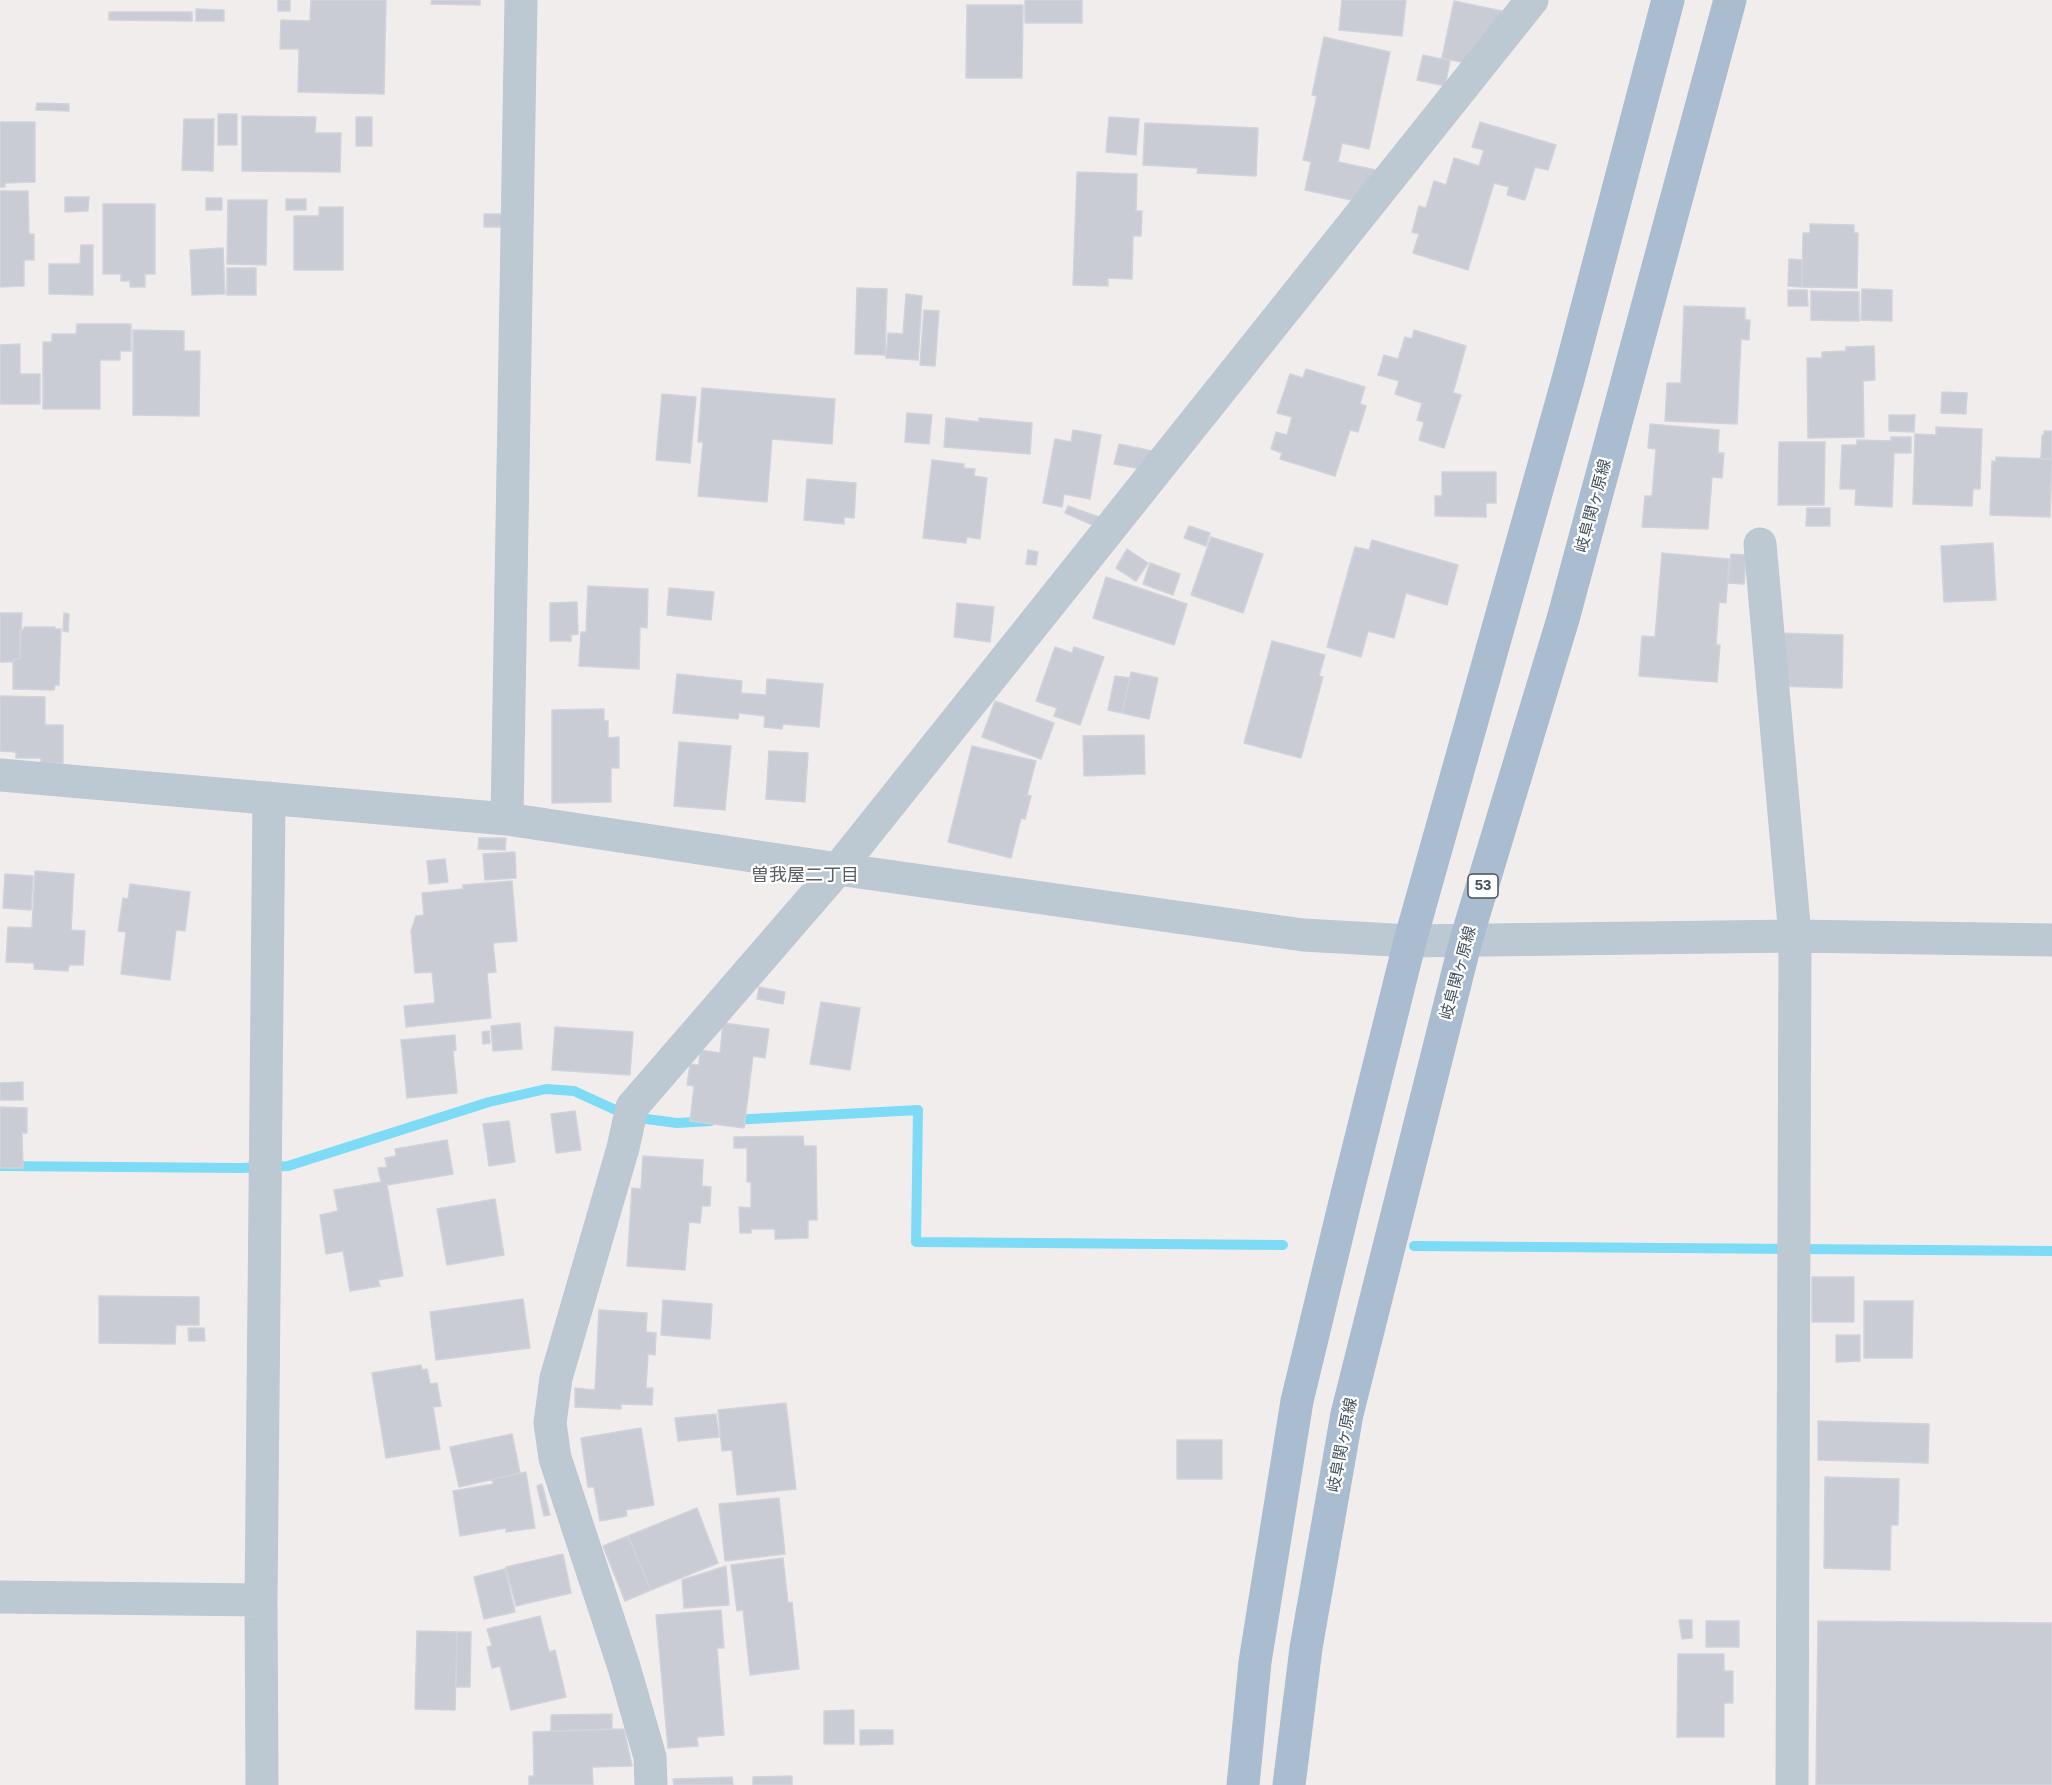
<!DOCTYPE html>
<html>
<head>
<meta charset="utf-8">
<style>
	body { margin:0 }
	canvas { display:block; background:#f1eded }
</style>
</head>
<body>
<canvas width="2052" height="1785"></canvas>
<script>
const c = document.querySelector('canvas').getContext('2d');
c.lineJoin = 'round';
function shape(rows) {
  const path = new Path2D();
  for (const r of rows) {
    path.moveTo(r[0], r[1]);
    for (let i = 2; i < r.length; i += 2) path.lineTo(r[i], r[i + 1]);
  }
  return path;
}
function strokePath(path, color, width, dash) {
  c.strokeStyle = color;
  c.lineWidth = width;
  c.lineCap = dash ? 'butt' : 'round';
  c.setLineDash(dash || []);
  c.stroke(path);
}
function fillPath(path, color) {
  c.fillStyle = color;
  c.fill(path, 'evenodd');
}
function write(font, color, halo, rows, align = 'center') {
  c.font = font + ' Arial,"Noto Sans JP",sans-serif';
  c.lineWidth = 4.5;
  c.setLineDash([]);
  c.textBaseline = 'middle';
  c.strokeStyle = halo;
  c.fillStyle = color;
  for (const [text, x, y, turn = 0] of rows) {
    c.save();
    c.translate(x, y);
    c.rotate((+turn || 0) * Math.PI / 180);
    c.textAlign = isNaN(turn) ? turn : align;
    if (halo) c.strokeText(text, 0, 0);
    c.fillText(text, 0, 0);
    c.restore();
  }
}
strokePath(shape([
	[732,1120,918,1110,916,1242,1283,1245],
	[0,1166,240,1168,288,1166,489,1102,546,1089,574,1091,631,1117,677,1123,711,1121],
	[1414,1246,2052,1251]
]), '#7edbf6', 10);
const building = shape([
	[278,0,290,0,290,11,278,11,278,0],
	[311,0,386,0,384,94,298,92,299,49,280,49,281,20,310,21,311,0],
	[432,0,480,0,480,5,431,4,432,0],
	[1025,0,1082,0,1082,23,1025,23,1025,0],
	[1342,0,1406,0,1402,36,1339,30,1342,0],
	[1454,1,1502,11,1494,45,1476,65,1442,58,1454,1],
	[967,5,1023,5,1022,78,966,78,967,5],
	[196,9,224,10,224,21,196,21,196,9],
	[109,12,192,12,192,21,109,20,109,12],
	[1324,37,1390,52,1369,149,1342,143,1338,162,1376,170,1370,204,1305,190,1311,162,1303,160,1317,96,1312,95,1324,37],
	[1423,55,1450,61,1445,86,1417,80,1423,55],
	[37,103,69,104,69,111,36,110,37,103],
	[218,114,237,114,237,145,218,145,218,114],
	[242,116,316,117,315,133,341,133,340,172,242,171,242,116],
	[356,117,372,117,372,146,356,146,356,117],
	[1109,117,1139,119,1136,155,1106,152,1109,117],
	[184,119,214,119,213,171,182,170,184,119],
	[0,122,35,122,35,182,5,183,5,187,0,187,0,122],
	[1480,122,1556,145,1548,170,1535,167,1525,200,1507,195,1509,187,1494,183,1468,270,1413,253,1419,234,1412,232,1419,206,1426,208,1434,181,1446,185,1454,158,1479,166,1484,150,1472,147,1480,122],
	[1145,123,1258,128,1256,176,1197,173,1198,168,1143,165,1145,123],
	[1077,172,1137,174,1136,211,1142,211,1141,236,1133,236,1132,279,1108,278,1108,286,1073,285,1077,172],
	[0,191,28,191,29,234,34,234,34,260,24,260,24,286,0,287,0,191],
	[65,197,89,197,88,211,65,212,65,197],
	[206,198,222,198,222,210,206,210,206,198],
	[286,199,306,199,306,210,286,210,286,199],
	[228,200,267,200,266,265,227,264,228,200],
	[103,204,155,204,155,274,145,274,145,287,130,287,130,281,121,281,121,274,103,274,103,204],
	[319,207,343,207,343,270,294,270,294,216,319,216,319,207],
	[484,214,512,214,512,227,484,227,484,214],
	[1810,224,1854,225,1854,233,1858,233,1857,288,1802,287,1803,233,1810,233,1810,224],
	[81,245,93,245,93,295,49,294,49,264,80,264,81,245],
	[223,248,225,294,192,295,190,250,223,248],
	[1789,259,1802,260,1802,287,1788,286,1789,259],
	[227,268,256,268,256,295,227,295,227,268],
	[857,288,887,289,885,355,855,354,857,288],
	[1862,289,1892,290,1892,321,1861,320,1862,289],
	[1788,290,1807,290,1808,306,1788,306,1788,290],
	[1811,291,1859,292,1859,321,1811,320,1811,291],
	[906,294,922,296,918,360,886,358,888,333,903,334,906,294],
	[1684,306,1745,308,1745,320,1750,320,1749,340,1741,339,1737,424,1665,421,1667,383,1681,383,1684,306],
	[924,310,939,311,935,366,920,365,924,310],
	[77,324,131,324,131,351,120,351,120,360,100,360,100,409,43,409,43,342,52,342,52,334,76,334,77,324],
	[133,330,184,331,184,351,200,351,199,416,133,415,133,330],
	[1414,330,1466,346,1453,393,1461,395,1444,448,1419,440,1424,422,1417,420,1422,403,1395,394,1399,381,1378,375,1384,355,1398,359,1405,337,1412,339,1414,330],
	[20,344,20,374,40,374,40,404,0,404,0,345,20,344],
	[1874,346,1875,380,1863,381,1864,437,1808,438,1807,358,1822,358,1822,352,1846,351,1846,347,1874,346],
	[1306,369,1365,387,1360,404,1366,406,1358,432,1350,430,1335,476,1280,459,1282,453,1271,449,1276,432,1287,435,1292,417,1277,413,1290,374,1303,378,1306,369],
	[702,388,835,399,832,444,772,439,767,502,698,496,703,442,698,442,702,388],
	[1942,392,1967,393,1966,414,1941,413,1942,392],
	[662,394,696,397,690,463,656,460,662,394],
	[907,413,932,415,929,444,905,442,907,413],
	[1889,415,1915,415,1914,432,1889,431,1889,415],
	[946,418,979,422,979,418,1032,423,1030,454,944,447,946,418],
	[1650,424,1719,430,1718,453,1724,453,1722,478,1712,477,1708,529,1642,527,1645,496,1652,496,1656,449,1648,448,1650,424],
	[1936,427,1982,429,1980,489,1973,489,1972,506,1913,504,1915,434,1936,435,1936,427],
	[1073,430,1101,435,1090,499,1064,494,1062,507,1043,503,1055,439,1071,442,1073,430],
	[2044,431,2052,431,2052,459,2041,459,2042,435,2044,435,2044,431],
	[1891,437,1911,437,1911,453,1894,453,1892,507,1855,505,1856,489,1840,489,1842,445,1857,445,1857,440,1891,441,1891,437],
	[1779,442,1825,442,1824,505,1778,505,1779,442],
	[1119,444,1162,453,1157,472,1114,464,1119,444],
	[1996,457,2052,459,2050,517,1990,515,1992,461,1996,462,1996,457],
	[932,460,964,464,964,468,975,469,974,476,987,478,980,539,967,537,966,543,923,538,932,460],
	[1442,472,1496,472,1496,503,1486,503,1486,517,1435,516,1435,496,1442,496,1442,472],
	[807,479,856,483,854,518,844,517,844,524,804,520,807,479],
	[1068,506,1099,517,1095,526,1065,513,1068,506],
	[1807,508,1830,508,1830,526,1806,526,1807,508],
	[1189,526,1210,533,1206,546,1184,538,1189,526],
	[1211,537,1263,554,1243,613,1191,595,1211,537],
	[1372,540,1458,565,1447,605,1406,593,1394,638,1368,631,1361,657,1327,647,1355,547,1369,550,1372,540],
	[1993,543,1996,600,1944,602,1941,546,1993,543],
	[1127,549,1148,563,1136,581,1116,568,1127,549],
	[1028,550,1038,552,1036,565,1026,564,1028,550],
	[1662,553,1729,559,1726,603,1719,602,1716,645,1720,645,1717,682,1639,676,1642,636,1655,637,1662,553],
	[1731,554,1746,555,1744,584,1728,583,1731,554],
	[1150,563,1180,574,1173,595,1143,584,1150,563],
	[1106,577,1187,604,1174,645,1093,618,1106,577],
	[588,586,648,589,647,628,640,627,639,669,579,666,581,632,586,632,588,586],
	[669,588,714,592,711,620,667,615,669,588],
	[577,602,578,634,571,635,571,641,550,641,550,603,577,602],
	[957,603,994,607,990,642,954,637,957,603],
	[0,613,22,613,20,659,14,659,13,662,0,662,0,613],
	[64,613,69,614,68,632,63,631,64,613],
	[24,627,55,627,55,629,61,629,59,685,55,685,54,690,13,689,13,662,14,659,20,659,20,630,24,630,24,627],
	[1777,633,1843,635,1842,688,1776,686,1777,633],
	[1272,641,1325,655,1319,676,1323,677,1301,758,1244,743,1272,641],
	[1055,647,1072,653,1074,647,1104,657,1080,725,1054,716,1057,708,1036,701,1055,647],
	[1131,672,1158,678,1149,719,1122,713,1131,672],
	[677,674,742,681,741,693,766,695,767,679,823,684,819,727,783,724,782,729,764,727,765,716,739,713,738,719,673,713,677,674],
	[1115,676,1130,678,1122,713,1108,710,1115,676],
	[0,696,45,697,45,725,63,725,63,763,41,763,41,758,16,758,16,752,0,751,0,696],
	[995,701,1054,723,1041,759,982,737,995,701],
	[604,709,604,721,608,721,608,738,619,737,619,768,611,768,611,802,552,803,552,710,604,709],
	[1144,735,1145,774,1084,776,1083,736,1144,735],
	[679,742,731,746,725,810,674,806,679,742],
	[972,746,1036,761,1027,795,1031,796,1025,819,1021,818,1011,858,948,842,972,746],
	[769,751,808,753,805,802,766,799,769,751],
	[479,838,506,838,505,850,478,849,479,838],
	[515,852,516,878,485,880,483,854,515,852],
	[445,859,448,882,429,884,427,861,445,859],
	[35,871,74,874,71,930,85,931,83,965,69,965,68,971,34,969,34,963,6,962,8,927,32,928,35,871],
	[5,874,33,876,31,910,3,908,5,874],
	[512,881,517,941,493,943,496,972,487,973,491,1018,406,1027,404,1006,435,1003,432,972,415,973,411,931,416,916,424,915,422,893,463,889,463,885,512,881],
	[130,884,190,892,185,931,176,930,170,980,121,974,126,932,118,931,123,898,128,899,130,884],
	[759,987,785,992,783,1004,757,999,759,987],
	[821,1002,860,1008,850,1070,810,1064,821,1002],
	[520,1023,522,1049,493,1051,491,1026,520,1023],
	[723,1023,769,1029,765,1058,753,1056,744,1128,690,1121,694,1086,687,1085,690,1064,699,1065,700,1050,720,1053,723,1023],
	[555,1027,633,1032,630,1075,552,1070,555,1027],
	[489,1031,490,1043,483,1044,482,1032,489,1031],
	[455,1035,456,1050,453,1051,457,1093,407,1098,401,1040,455,1035],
	[23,1082,23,1100,0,1100,0,1083,23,1082],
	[0,1107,27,1108,27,1133,22,1133,23,1168,0,1168,0,1107],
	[575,1111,581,1150,556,1153,551,1114,575,1111],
	[509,1121,515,1162,489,1166,483,1124,509,1121],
	[803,1136,804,1146,816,1146,817,1220,808,1220,808,1238,775,1239,775,1229,751,1229,751,1233,740,1233,739,1207,751,1208,751,1182,747,1182,747,1148,734,1148,734,1137,803,1136],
	[447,1140,453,1174,387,1185,403,1276,378,1280,380,1286,350,1291,343,1251,326,1254,320,1215,338,1211,334,1190,381,1182,378,1168,387,1167,385,1158,396,1156,395,1149,447,1140],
	[643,1156,703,1160,702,1186,711,1187,710,1206,702,1206,700,1223,689,1222,685,1270,627,1266,632,1188,641,1189,643,1156],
	[495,1199,504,1255,447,1265,437,1209,495,1199],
	[1812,1277,1854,1277,1854,1322,1812,1322,1812,1277],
	[99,1296,199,1297,199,1325,176,1325,175,1344,99,1343,99,1296],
	[523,1299,530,1348,436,1360,430,1312,523,1299],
	[663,1300,712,1304,710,1339,661,1335,663,1300],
	[1864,1301,1913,1301,1912,1358,1864,1358,1864,1301],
	[599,1310,647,1313,646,1332,656,1333,655,1355,648,1354,646,1388,653,1388,652,1405,621,1404,621,1409,575,1407,575,1388,595,1390,599,1310],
	[188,1328,204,1328,205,1341,189,1341,188,1328],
	[1836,1335,1860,1335,1860,1361,1836,1362,1836,1335],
	[421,1365,422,1370,427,1369,430,1384,437,1383,441,1406,433,1407,440,1449,386,1458,372,1373,421,1365],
	[786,1403,796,1489,737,1495,732,1450,722,1451,718,1410,786,1403],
	[716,1414,719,1437,678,1441,675,1418,716,1414],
	[1818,1421,1929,1424,1928,1463,1818,1460,1818,1421],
	[641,1428,654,1505,626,1510,627,1516,600,1521,594,1487,588,1487,581,1438,641,1428],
	[512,1434,520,1473,459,1487,450,1447,512,1434],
	[1177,1440,1222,1440,1222,1479,1177,1479,1177,1440],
	[526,1472,535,1528,506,1532,506,1528,460,1536,453,1491,493,1484,493,1479,526,1472],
	[1825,1477,1899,1479,1898,1525,1891,1525,1890,1570,1824,1568,1825,1477],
	[542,1484,550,1515,544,1516,537,1486,542,1484],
	[779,1498,785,1554,725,1561,719,1504,779,1498],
	[697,1508,718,1563,651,1590,628,1536,697,1508],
	[628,1536,651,1590,625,1601,603,1546,628,1536],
	[563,1554,571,1593,516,1606,506,1567,563,1554],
	[783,1558,788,1603,792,1602,799,1669,750,1675,743,1610,737,1611,731,1565,783,1558],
	[726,1566,729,1605,684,1608,682,1580,726,1566],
	[505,1569,515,1612,484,1619,474,1577,505,1569],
	[721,1610,724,1648,717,1648,724,1735,697,1737,698,1746,668,1748,656,1615,721,1610],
	[540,1616,549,1652,555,1650,566,1697,511,1710,500,1666,492,1668,487,1647,492,1646,487,1629,540,1616],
	[1679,1620,1692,1620,1692,1638,1682,1639,1679,1620],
	[1706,1621,1739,1621,1739,1647,1706,1647,1706,1621],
	[1818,1621,2052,1623,2052,1785,1816,1785,1818,1621],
	[417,1631,457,1632,455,1710,415,1709,417,1631],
	[457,1632,471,1632,470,1687,456,1687,457,1632],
	[1678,1654,1724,1654,1724,1671,1733,1671,1733,1703,1724,1703,1724,1737,1677,1737,1678,1654],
	[854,1710,854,1744,824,1744,824,1711,854,1710],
	[612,1714,612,1729,551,1731,551,1715,612,1714],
	[624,1729,632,1766,592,1767,593,1785,529,1785,529,1776,534,1776,533,1732,624,1729],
	[860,1730,893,1730,893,1744,860,1745,860,1730],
	[792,1776,792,1785,753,1785,753,1777,792,1776],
	[732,1777,733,1785,674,1785,673,1779,732,1777]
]);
fillPath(building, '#c9ccd4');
strokePath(building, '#d1d3da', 1.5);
strokePath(shape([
	[1760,544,1795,936,1792,1785],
	[0,775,507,819,838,869,1303,935,1410,941,1795,936,2052,940],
	[507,819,521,0],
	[0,1597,261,1600],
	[262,1785,261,1600,269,798],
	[651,1785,650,1757,624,1667,555,1458,550,1423,556,1378,623,1148,632,1107,838,869,1532,0]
]), '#bcc8d2', 33);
strokePath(shape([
	[1243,1785,1255,1662,1297,1401,1346,1198,1410,941,1569,376,1668,0],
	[1289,1785,1306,1648,1347,1414,1466,940,1563,619,1730,0]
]), '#aabcd0', 33);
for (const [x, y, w] of [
	[1483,886,30]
]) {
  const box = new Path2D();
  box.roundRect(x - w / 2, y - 12, w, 24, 4.5);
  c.fillStyle = '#fff';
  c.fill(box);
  strokePath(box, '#44515d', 1.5);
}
write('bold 15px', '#44515d', null, [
	["53",1483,886]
]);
write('16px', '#44515d', '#fff', [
	["岐阜関ヶ原線",1594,506,-75],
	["岐阜関ヶ原線",1459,973,-75],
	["岐阜関ヶ原線",1343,1445,-79]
]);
write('18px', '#595e63', '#fff', [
	["曽我屋二丁目",805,876]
]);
</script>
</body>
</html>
